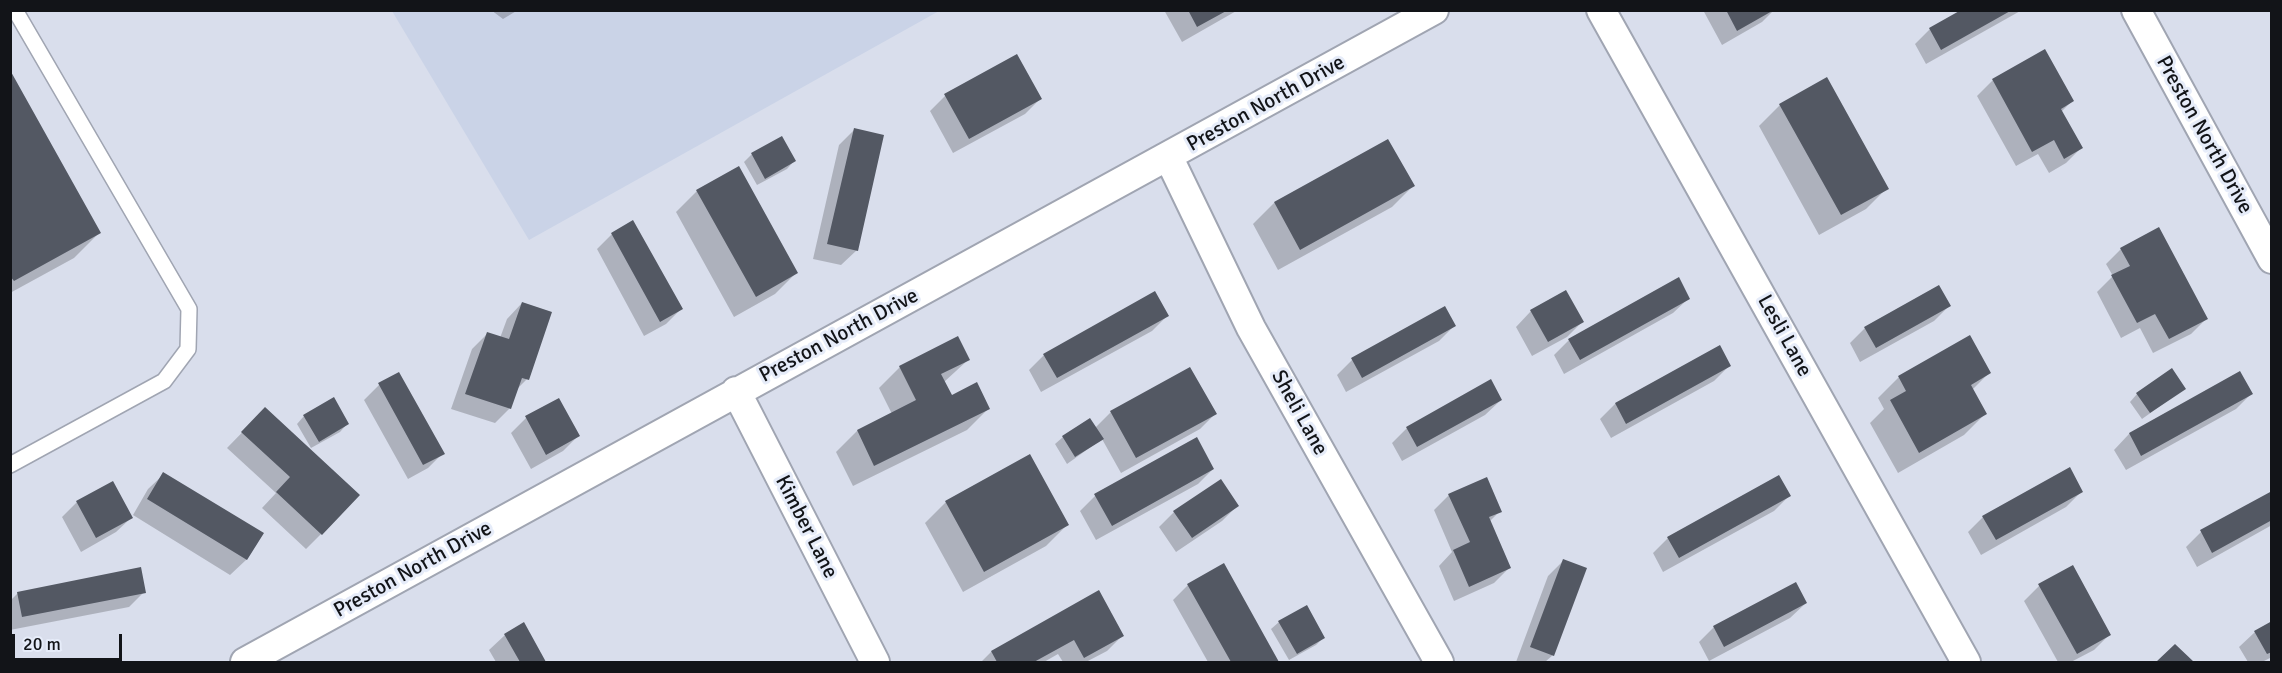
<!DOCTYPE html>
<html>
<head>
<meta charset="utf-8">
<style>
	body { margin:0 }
	#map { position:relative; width:2282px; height:673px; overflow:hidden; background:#d9deec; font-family:Signika,sans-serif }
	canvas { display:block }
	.frame { position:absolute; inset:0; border:12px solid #121418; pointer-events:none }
	.scale { position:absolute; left:12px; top:634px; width:110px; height:27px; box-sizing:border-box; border:3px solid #121418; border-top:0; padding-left:8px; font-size:18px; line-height:21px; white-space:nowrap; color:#121418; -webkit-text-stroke:4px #e6ecf9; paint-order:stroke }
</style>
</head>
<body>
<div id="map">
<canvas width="2282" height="673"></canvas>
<div class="frame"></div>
<div class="scale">20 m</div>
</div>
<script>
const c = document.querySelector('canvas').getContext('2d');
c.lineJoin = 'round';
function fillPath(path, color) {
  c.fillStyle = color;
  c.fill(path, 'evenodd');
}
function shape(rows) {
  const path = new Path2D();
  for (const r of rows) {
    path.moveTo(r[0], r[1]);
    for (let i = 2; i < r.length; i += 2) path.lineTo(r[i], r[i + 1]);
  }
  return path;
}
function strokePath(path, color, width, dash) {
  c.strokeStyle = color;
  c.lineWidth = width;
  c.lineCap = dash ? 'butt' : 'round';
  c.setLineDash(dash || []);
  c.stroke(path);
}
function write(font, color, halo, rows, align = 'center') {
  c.font = font + ' Signika,sans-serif';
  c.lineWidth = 6;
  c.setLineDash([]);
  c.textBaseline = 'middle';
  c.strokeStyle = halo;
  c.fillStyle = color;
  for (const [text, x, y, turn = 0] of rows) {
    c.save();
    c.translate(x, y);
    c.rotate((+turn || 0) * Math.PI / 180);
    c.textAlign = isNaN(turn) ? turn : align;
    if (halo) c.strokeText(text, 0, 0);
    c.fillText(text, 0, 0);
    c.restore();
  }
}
fillPath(shape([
	[392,11,939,11,529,240]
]), '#cad3e7');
fillPath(shape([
	[491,10,518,10,503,19],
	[1164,10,1238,10,1182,42],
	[1703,10,1774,10,1762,22,1722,45],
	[1964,10,2022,10,1926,64,1915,44,1930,29],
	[2045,51,2072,101,2061,112,2081,148,2066,163,2049,173,2038,154,2016,166,1977,96,1993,80],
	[1016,56,1040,99,1025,114,953,153,930,111,945,96],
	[10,73,99,233,74,258,10,293],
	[1780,105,1887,188,1866,209,1819,235,1759,126],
	[854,130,857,250,841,265,813,259,839,145],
	[1388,141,1413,186,1392,207,1278,270,1253,224,1274,203],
	[752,154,794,161,787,169,757,185,744,162],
	[697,191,796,273,775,294,734,317,676,212],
	[612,234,681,309,666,324,644,336,597,249],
	[2121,249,2206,319,2191,334,2153,353,2140,328,2121,338,2097,292,2113,276,2106,264],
	[1689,298,1673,313,1564,374,1554,355,1569,340],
	[522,303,527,379,516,390,510,408,495,423,451,409,472,349,487,334,500,338,507,319],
	[1949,306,1934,321,1860,362,1850,343,1865,328],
	[1445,308,1454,326,1439,341,1346,392,1337,375,1352,360],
	[1531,311,1582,322,1567,337,1532,356,1516,327],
	[1167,316,1152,331,1041,392,1029,370,1044,355],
	[1719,347,1729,366,1714,381,1611,438,1600,419,1615,404],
	[968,360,944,382,951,397,988,409,967,430,853,486,836,452,857,431,892,414,879,388,900,367],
	[1989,373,1972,390,1985,414,1964,435,1898,473,1870,423,1884,409,1878,398,1899,377],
	[2240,373,2251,394,2236,409,2126,470,2114,450,2129,434],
	[399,374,443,453,428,468,408,479,364,400,379,385],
	[2184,389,2142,419,2130,402,2137,394],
	[1501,400,1485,415,1402,461,1392,443,1407,428],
	[265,409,321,534,306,549,262,508,276,493,227,448],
	[1111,412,1215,414,1200,429,1121,473,1102,439,1067,464,1055,444,1063,437,1095,428],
	[304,416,347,424,340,432,311,448,297,424],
	[526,418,578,436,563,451,531,469,511,433],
	[1213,469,1198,484,1096,540,1080,511,1095,496],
	[164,474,262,533,246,560,230,575,133,515,148,489],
	[1778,477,1789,496,1774,511,1663,572,1653,553,1668,538],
	[2081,492,2066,507,1981,555,1968,532,1983,517],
	[2272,493,2272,525,2197,567,2186,547,2201,532],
	[1449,495,1500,511,1489,522,1509,568,1494,583,1454,601,1439,566,1452,552,1434,510],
	[77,502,132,517,116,532,81,552,62,517],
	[946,502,1067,525,1046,546,963,592,925,523],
	[1237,506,1222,521,1176,552,1159,527,1174,512],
	[1563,561,1553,655,1545,662,1516,662,1548,576],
	[1224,565,1278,662,1208,662,1173,600,1188,585],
	[2072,567,2109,635,2094,650,2071,662,2058,662,2024,601,2039,586],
	[144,592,129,607,10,630,10,601,18,593],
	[1099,592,1122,636,1107,651,1086,662,1063,662,1058,654,1044,662,981,662,991,652],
	[1806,603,1790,618,1709,661,1699,642,1714,627],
	[1279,622,1323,638,1316,645,1289,660,1271,629],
	[2272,622,2272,657,2262,662,2248,662,2239,647,2255,632],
	[524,624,545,662,496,662,489,650,505,635]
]), '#0003');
fillPath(shape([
	[1188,10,1228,10,1197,27],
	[1726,10,1774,10,1737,31],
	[1961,10,2012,10,1941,50,1929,28],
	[2045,49,2074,101,2061,109,2083,148,2064,159,2054,140,2032,152,1992,79],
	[1017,54,1042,99,969,139,944,94],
	[10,70,101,233,14,281,10,276],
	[1827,77,1889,189,1841,215,1779,104],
	[854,128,884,135,858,251,827,244],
	[782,136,796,161,765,179,751,153],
	[1388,139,1415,186,1300,250,1274,202],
	[739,166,798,273,756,297,696,190],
	[633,220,683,309,660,322,611,233],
	[2159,227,2208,319,2169,339,2155,314,2137,323,2111,275,2130,266,2120,248],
	[1679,277,1690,299,1580,360,1568,339],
	[1939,285,1951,306,1876,348,1864,327],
	[1566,290,1584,322,1548,342,1530,310],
	[1155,291,1169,316,1057,378,1043,354],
	[522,302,552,312,529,380,522,378,511,409,465,394,487,332,509,339],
	[1445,306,1456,326,1362,378,1351,358],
	[1970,335,1991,373,1971,385,1987,414,1919,453,1890,400,1906,391,1898,376],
	[958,336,970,360,941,374,952,395,977,382,990,409,874,466,857,430,916,400,899,366],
	[1720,345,1731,366,1626,424,1615,403],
	[1190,367,1217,414,1136,458,1110,411],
	[2172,368,2186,389,2150,413,2136,393],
	[2240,371,2253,394,2141,456,2129,433],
	[399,372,445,454,423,465,378,383],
	[1491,379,1502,400,1417,447,1406,427],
	[334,397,349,424,319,442,303,415],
	[559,398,580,436,546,455,525,416],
	[265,407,360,495,322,535,276,492,290,477,241,432],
	[1090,418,1104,439,1075,457,1062,436],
	[1197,437,1214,469,1112,526,1094,494],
	[1030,454,1069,525,984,572,945,501],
	[2070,467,2083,492,1996,540,1982,516],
	[163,472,264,533,247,560,147,499],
	[1779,475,1791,496,1679,558,1667,537],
	[1487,477,1502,512,1489,517,1511,568,1469,587,1453,550,1470,542,1448,494],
	[1221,479,1239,506,1192,538,1173,511],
	[113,481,133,518,96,538,76,501],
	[2272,491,2272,520,2212,553,2200,530],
	[1563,559,1587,568,1554,656,1530,647],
	[1224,563,1279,662,1231,662,1187,584],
	[2073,565,2111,635,2077,654,2038,584],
	[141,567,146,593,22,617,17,592],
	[1796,582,1807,603,1724,647,1713,626],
	[1099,590,1124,636,1084,658,1074,640,1034,662,997,662,991,651],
	[1307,605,1325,638,1297,654,1278,621],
	[2272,621,2272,652,2267,654,2254,631],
	[524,622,546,662,520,662,504,634],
	[2175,644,2194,662,2156,662]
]), '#535863');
const service = shape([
	[10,465,164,381,188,349,189,309,15,10]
]);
const minor = shape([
	[1601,10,1966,662],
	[2136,10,2272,259],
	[1169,158,1251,328,1439,662],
	[736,391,875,662],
	[245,662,1434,10]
]);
strokePath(service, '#a0a5b2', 18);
strokePath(minor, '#a0a5b2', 32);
strokePath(service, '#fff', 15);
strokePath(minor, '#fff', 28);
write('21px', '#121418', '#e6ecf9', [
	["Preston North Drive",1266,104,-29],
	["Preston North Drive",2204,135,61],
	["Preston North Drive",839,336,-28],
	["Lesli Lane",1784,336,61],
	["Sheli Lane",1299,413,61],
	["Kimber Lane",806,527,63],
	["Preston North Drive",413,570,-29]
]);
</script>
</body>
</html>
